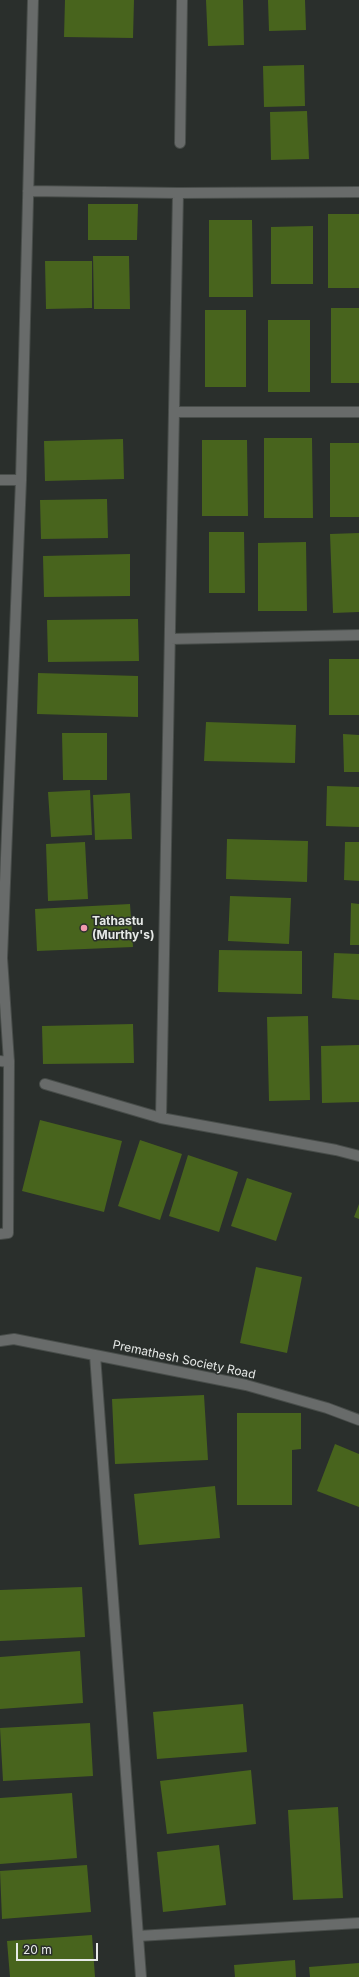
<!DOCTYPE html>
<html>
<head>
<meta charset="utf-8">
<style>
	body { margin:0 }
	#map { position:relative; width:359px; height:1977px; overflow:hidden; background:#2a2f2c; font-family:Inter,sans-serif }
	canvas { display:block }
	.scale { position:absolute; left:16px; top:1943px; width:82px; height:18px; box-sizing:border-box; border:2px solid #e6e9e7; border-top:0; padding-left:5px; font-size:12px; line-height:14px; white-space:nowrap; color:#e6e9e7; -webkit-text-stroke:3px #2a2f2c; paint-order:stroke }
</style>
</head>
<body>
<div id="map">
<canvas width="359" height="1977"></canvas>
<div class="scale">20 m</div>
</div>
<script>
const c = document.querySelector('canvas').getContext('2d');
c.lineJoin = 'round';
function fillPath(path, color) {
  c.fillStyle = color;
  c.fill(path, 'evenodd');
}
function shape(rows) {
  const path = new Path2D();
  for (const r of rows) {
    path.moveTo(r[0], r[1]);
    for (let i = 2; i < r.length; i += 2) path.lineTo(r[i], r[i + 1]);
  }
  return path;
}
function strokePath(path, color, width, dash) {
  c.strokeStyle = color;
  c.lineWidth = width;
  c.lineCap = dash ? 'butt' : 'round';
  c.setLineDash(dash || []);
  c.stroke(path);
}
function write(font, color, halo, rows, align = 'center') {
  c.font = font + ' Inter,sans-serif';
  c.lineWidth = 3;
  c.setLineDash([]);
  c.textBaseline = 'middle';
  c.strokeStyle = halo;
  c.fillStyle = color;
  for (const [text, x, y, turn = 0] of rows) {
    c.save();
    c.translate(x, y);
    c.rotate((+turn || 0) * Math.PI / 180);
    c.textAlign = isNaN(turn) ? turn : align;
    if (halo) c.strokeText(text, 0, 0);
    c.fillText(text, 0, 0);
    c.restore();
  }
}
fillPath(shape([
	[65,0,134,0,133,38,64,37],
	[206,0,243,0,244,45,208,46],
	[268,0,305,0,306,30,269,31],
	[304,65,305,106,264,107,263,66],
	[307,111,309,159,271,160,270,112],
	[88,204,138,204,137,240,88,240],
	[328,214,359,214,359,288,328,288],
	[209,220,252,220,253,297,209,297],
	[313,226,313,284,271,284,271,227],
	[93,256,129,256,130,309,94,309],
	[45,261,92,261,92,308,46,309],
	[331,308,359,308,359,383,331,383],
	[205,310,246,310,246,387,205,387],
	[268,320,310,320,310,392,268,392],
	[264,438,312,438,313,518,264,518],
	[123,439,124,479,45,481,44,441],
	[202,440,247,440,248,516,202,516],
	[330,443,359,443,359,517,330,517],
	[107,499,108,538,41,539,40,500],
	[209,532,244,532,245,593,209,593],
	[359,533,359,612,333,613,330,534],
	[306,542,307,611,258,611,258,543],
	[130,554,130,596,44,597,43,556],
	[138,619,139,661,48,662,47,620],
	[329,659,359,659,359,715,329,715],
	[38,673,138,676,138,717,37,714],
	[206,722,296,725,295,763,204,761],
	[62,733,107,733,107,780,63,780],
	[343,734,359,735,359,772,344,772],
	[327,786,359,787,359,827,326,826],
	[90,790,92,835,51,837,48,792],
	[130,793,132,839,95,840,93,795],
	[227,839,308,841,307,882,226,879],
	[85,842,88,899,48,901,46,844],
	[345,842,359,842,359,881,344,880],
	[230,896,291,898,289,944,228,941],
	[351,903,359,904,359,945,350,945],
	[130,904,133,947,37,951,35,909],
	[219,950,302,951,302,994,218,992],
	[334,953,359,954,359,1000,332,998],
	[308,1016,310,1100,269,1101,267,1017],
	[133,1024,134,1063,43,1064,42,1026],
	[359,1045,359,1102,322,1103,321,1046],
	[40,1120,122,1141,104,1212,22,1191],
	[140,1140,182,1154,160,1220,118,1206],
	[188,1155,238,1172,219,1232,169,1216],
	[247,1178,292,1193,276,1241,231,1226],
	[359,1204,359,1219,354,1217],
	[256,1267,302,1277,287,1353,240,1343],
	[204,1395,208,1460,115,1464,112,1399],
	[237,1413,301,1413,301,1449,292,1450,292,1505,237,1505],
	[335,1444,359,1454,359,1507,317,1491],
	[215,1486,220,1538,139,1545,134,1494],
	[82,1587,85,1637,0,1641,0,1590],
	[80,1651,83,1703,0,1709,0,1657],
	[243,1704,247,1752,157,1759,153,1712],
	[90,1723,93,1776,3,1781,0,1728],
	[251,1770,256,1824,167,1834,160,1781],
	[72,1793,77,1858,0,1864,0,1798],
	[338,1807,343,1898,293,1900,288,1810],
	[219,1845,226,1905,163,1912,157,1852],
	[87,1865,91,1912,2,1919,0,1871],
	[92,1935,95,1977,10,1977,7,1941],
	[295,1960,296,1977,235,1977,234,1965],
	[359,1963,359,1977,310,1977,309,1967]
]), '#48641d');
const service = shape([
	[0,1234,8,1233,9,1062]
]);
const minor = shape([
	[180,143,182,0],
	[28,191,178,193,359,192],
	[175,412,359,412],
	[0,480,21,480],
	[170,639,359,635],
	[0,1061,9,1062,2,958,21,480,33,0],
	[45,1084,161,1118,336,1150,359,1156],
	[161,1118,178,193],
	[0,1341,14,1339,246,1385,327,1408,359,1420],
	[95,1355,141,1977],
	[138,1936,359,1923]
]);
strokePath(service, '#484d4a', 12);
strokePath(minor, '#484d4a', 12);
strokePath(service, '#686b6a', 10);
strokePath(minor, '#686b6a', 10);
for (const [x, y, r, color] of [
	[84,928,4,"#f29aae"]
]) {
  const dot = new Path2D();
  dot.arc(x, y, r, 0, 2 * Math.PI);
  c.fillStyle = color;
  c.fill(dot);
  strokePath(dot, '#2a2f2c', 1.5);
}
write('bold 12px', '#e6e9e7', '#2a2f2c', [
	["Tathastu",92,921],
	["(Murthy's)",92,935]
], 'left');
write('12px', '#e6e9e7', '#2a2f2c', [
	["Premathesh Society Road",184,1360,12]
]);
</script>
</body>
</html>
